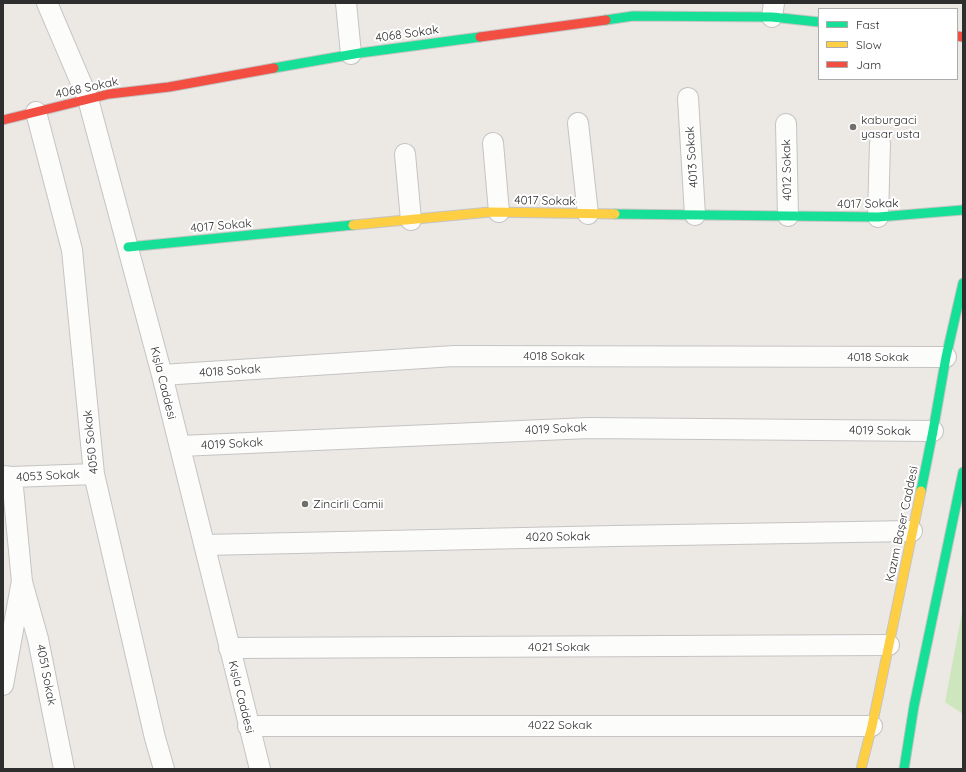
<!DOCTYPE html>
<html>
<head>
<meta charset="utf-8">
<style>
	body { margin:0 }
	#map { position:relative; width:966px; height:772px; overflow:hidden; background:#ece8e4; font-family:Quicksand,sans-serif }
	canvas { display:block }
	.frame { position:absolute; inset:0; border:4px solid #2e2e2e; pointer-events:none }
	.legend { position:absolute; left:818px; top:8px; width:140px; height:72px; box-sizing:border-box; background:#fff; border:1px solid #ababab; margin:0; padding:5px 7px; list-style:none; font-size:12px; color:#2e2e2e }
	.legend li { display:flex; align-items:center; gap:8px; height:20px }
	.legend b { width:20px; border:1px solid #ababab }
</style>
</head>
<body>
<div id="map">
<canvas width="966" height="772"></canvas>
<div class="frame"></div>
<ul class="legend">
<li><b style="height:5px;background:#16e098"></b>Fast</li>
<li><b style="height:5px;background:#ffcf43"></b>Slow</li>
<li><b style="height:5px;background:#f24e42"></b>Jam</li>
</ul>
</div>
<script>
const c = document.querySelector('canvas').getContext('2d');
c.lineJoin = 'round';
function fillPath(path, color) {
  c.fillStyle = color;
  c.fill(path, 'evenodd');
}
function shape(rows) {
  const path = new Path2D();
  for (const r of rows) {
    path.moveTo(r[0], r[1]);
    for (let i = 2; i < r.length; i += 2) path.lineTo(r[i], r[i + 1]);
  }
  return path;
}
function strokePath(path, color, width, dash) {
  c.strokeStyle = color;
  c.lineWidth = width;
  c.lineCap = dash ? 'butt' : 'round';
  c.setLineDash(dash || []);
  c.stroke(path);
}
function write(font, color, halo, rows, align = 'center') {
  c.font = font + ' Quicksand,sans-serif';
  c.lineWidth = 4;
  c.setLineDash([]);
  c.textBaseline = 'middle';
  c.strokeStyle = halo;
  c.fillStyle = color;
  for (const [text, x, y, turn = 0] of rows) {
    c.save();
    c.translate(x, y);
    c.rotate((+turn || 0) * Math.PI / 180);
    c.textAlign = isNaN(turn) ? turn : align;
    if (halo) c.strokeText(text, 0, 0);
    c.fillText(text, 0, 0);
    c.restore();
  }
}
fillPath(shape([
	[963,607,963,714,945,702]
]), '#cee6be');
const street = shape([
	[47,3,88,99,162,375,260,769],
	[346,3,351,54],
	[772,17,774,3],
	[688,98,695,215],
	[36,112,72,250,94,474,155,738,164,769],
	[578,123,588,214],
	[786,124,788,216],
	[493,143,499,212],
	[405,154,411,220],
	[878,217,880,143],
	[162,375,454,356,946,357],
	[180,446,589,428,933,431],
	[3,476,12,477,94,474],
	[12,477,22,582,38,639,64,769],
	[204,545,614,536,912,531],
	[229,648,889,645],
	[3,685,21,586],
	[248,726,872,726]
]);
const fast = shape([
	[606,20,633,16,772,17,819,22],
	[274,68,360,53,480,37],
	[615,214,878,217,963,210],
	[128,247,353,225],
	[921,491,933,431,946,357,963,283],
	[904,769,914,706,963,472]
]);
const slow = shape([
	[353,225,490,212,615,214],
	[861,769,872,726,921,491]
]);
const jam = shape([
	[957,36,963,37],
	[480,37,606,20],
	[3,120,109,94,169,87,274,68]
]);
strokePath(street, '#c5c4c5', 22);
strokePath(fast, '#c5c4c5', 11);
strokePath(slow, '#c5c4c5', 11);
strokePath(jam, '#c5c4c5', 11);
strokePath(street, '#fcfcfb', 20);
strokePath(fast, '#16e098', 9);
strokePath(slow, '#ffcf43', 9);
strokePath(jam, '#f24e42', 9);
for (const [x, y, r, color] of [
	[853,127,4,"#706f6e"],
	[305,504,4,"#706f6e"]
]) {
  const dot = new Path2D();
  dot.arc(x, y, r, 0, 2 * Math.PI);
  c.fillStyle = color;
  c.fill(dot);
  strokePath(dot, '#fff', 1.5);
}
write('12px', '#2e2e2e', '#fff', [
	["4068 Sokak",407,34,-8],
	["4068 Sokak",87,88,-12],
	["4013 Sokak",692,157,-94],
	["4012 Sokak",787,170,-91],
	["4017 Sokak",545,201,1],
	["4017 Sokak",868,204,-1],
	["4017 Sokak",221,226,-5],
	["4018 Sokak",554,356],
	["4018 Sokak",878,357],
	["4018 Sokak",230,371,-4],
	["Kışla Caddesi",163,383,76],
	["4019 Sokak",556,429,-3],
	["4019 Sokak",880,431,1],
	["4050 Sokak",91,442,-96],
	["4019 Sokak",232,444,-3],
	["4053 Sokak",48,476,-3],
	["Kazım Başer Caddesi",902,524,-78],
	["4020 Sokak",558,537,-1],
	["4021 Sokak",559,647],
	["4051 Sokak",46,675,79],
	["Kışla Caddesi",241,697,76],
	["4022 Sokak",560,725]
]);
write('12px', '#2e2e2e', '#fff', [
	["kaburgaci",861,120],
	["yasar usta",861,134],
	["Zincirli Camii",313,504]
], 'left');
</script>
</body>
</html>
